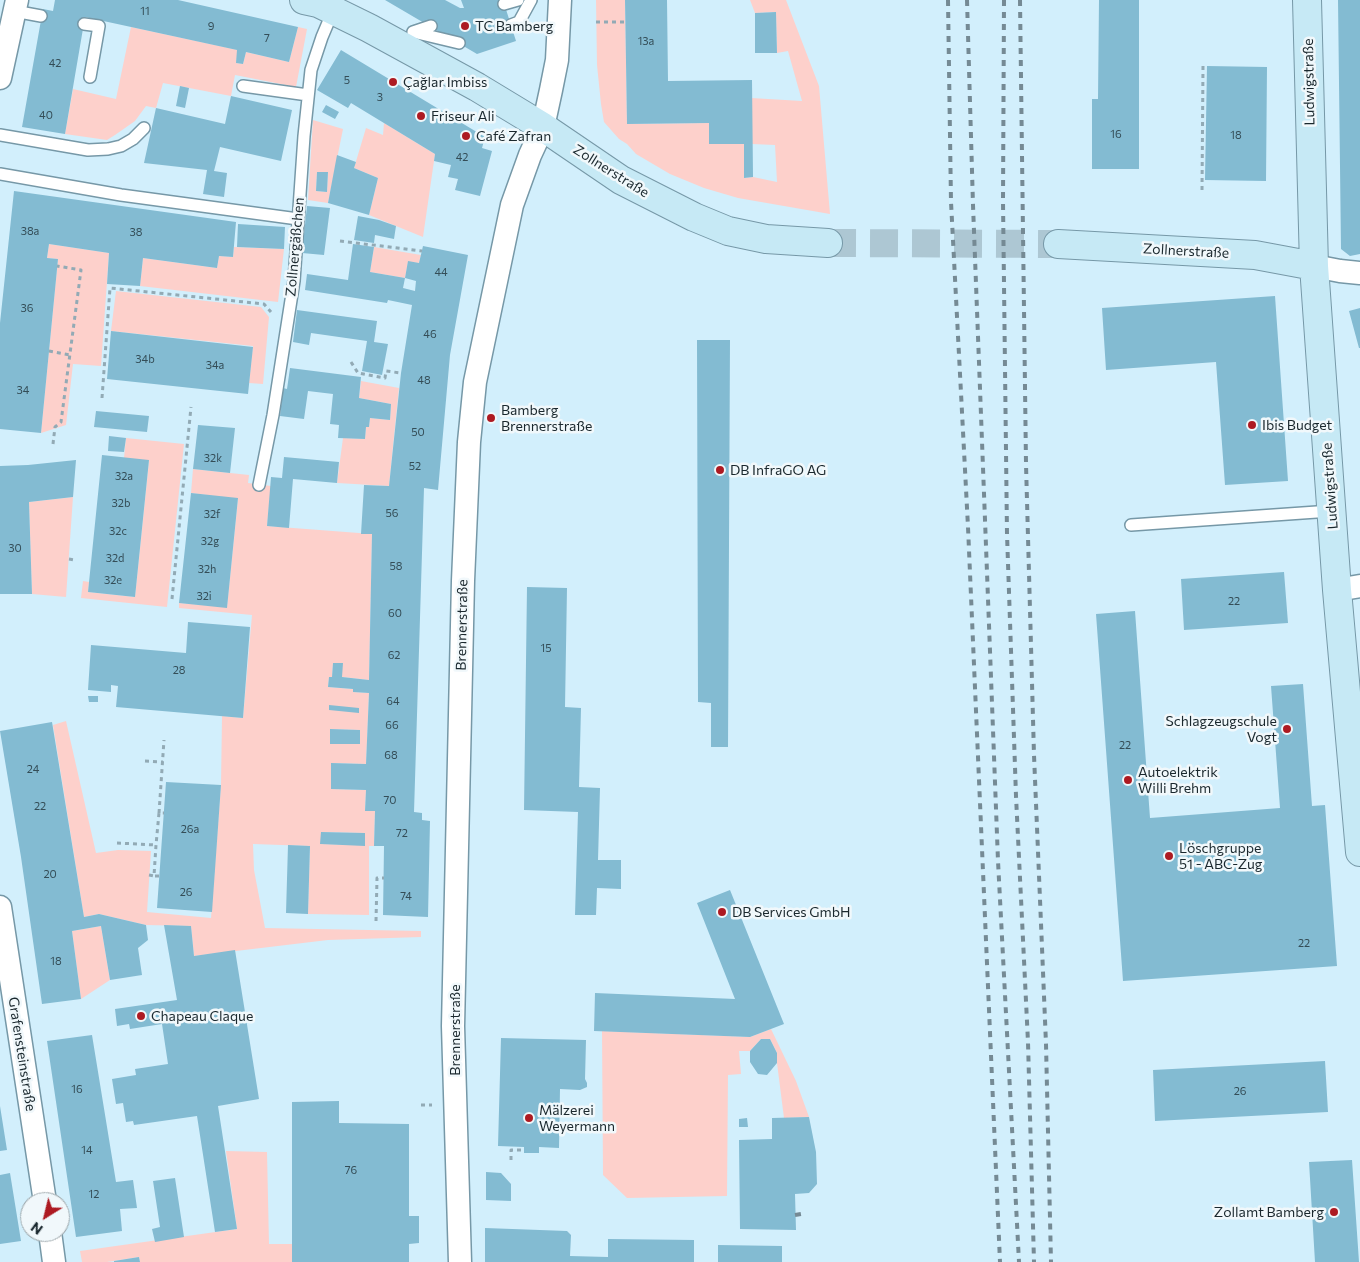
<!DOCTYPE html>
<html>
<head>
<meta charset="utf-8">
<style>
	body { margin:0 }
	#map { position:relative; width:1360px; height:1262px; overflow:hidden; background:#d2effc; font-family:Commissioner,sans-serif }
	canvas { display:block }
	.north { position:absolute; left:20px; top:1192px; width:50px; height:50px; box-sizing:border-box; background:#f1f8fb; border:1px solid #9ba5a9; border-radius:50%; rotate:216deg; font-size:14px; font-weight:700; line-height:20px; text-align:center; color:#1a282e }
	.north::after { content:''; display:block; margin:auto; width:18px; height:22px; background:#ad1a22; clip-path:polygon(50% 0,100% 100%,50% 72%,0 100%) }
</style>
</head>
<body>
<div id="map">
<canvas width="1360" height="1262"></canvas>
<div class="north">N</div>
</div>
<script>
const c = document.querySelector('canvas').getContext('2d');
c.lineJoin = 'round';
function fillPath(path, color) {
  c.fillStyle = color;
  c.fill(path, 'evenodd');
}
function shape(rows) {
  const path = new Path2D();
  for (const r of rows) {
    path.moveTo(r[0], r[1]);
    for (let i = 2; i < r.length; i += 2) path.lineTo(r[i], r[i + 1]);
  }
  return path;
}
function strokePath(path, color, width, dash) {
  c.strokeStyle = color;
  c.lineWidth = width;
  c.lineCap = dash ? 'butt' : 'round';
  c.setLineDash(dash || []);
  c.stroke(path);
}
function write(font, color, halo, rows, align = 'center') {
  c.font = font + ' Commissioner,sans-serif';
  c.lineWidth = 5;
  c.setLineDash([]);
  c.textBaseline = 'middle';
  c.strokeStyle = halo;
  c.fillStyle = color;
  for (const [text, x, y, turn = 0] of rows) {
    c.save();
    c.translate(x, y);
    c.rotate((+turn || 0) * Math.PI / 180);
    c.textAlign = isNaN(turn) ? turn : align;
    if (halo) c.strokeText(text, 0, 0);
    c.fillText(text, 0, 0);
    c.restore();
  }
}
fillPath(shape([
	[596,0,625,0,627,124,709,123,710,144,744,144,744,178,753,177,777,182,775,145,752,144,751,98,802,101,788,51,777,53,776,12,755,13,750,0,786,0,819,86,830,214,738,198,704,188,670,174,636,154,627,144,619,139,604,122,601,104,597,65],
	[131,27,238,50,236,63,243,64,246,52,289,62,298,27,307,29,296,87,235,75,231,96,163,83,156,108,146,106,135,121,115,135,107,140,65,134,73,89,116,99],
	[313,120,343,129,328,203,308,200],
	[317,172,328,172,327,192,316,191],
	[384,123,435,154,423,237,369,215,378,178,354,168,366,128,383,135],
	[49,244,109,253,101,366,73,364,66,425,41,433,58,259,47,258],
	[234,247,284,249,278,302,140,286,143,258,217,268,219,256,233,257],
	[374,247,421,255,419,263,408,262,405,278,370,272],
	[116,291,261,307,269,317,263,384,249,383,253,346,111,331],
	[361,381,399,388,389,486,337,483,343,438,365,439,366,427,369,427,370,418,390,420,391,404,359,398],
	[126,438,184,444,167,607,81,598,83,581,89,582,88,592,135,597,149,461,124,458],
	[193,469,249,475,248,483,271,486,267,526,372,534,369,680,342,677,342,663,333,663,332,677,329,677,328,687,353,689,353,692,369,693,366,764,331,763,331,789,366,790,365,810,375,811,374,846,369,846,369,915,308,914,310,846,253,844,254,870,265,928,421,931,421,937,328,940,194,956,191,926,146,925,99,914,84,917,53,725,66,721,96,853,118,850,151,851,147,912,211,918,221,785,222,716,243,718,252,615,179,608,179,603,227,607,238,499,191,493],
	[330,729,360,730,360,744,330,744],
	[321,832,365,833,365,845,321,844],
	[73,497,66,597,32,594,29,502],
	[101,926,110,980,81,999,72,931],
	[771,1029,796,1081,809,1117,784,1118,777,1063,777,1053,770,1039,761,1039,750,1051,739,1051,741,1074,728,1075,727,1196,627,1198,603,1175,602,1031,750,1037],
	[226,1151,267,1152,269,1244,292,1244,292,1262,140,1262,139,1257,107,1262,82,1262,80,1251,237,1229]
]), '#fdd0cb');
fillPath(shape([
	[55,0,178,0,298,27,289,62,246,52,243,64,236,63,237,50,85,17,65,134,22,127,43,9,53,11],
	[385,0,445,0,460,8,464,8,461,0,503,0,516,41,477,54],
	[625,0,667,0,668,81,752,80,753,177,744,178,744,144,709,144,709,123,627,124],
	[1099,0,1139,0,1139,169,1092,169,1092,99,1098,99],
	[1338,0,1360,0,1360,254,1350,256,1341,249],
	[776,12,777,53,755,53,755,13],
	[341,50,485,137,482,148,492,151,480,196,455,190,458,179,448,177,451,165,434,161,435,154,351,103,348,108,317,90],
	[1207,66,1267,67,1266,181,1205,180],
	[180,86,189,88,185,108,176,106],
	[231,96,292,110,281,161,220,147,214,171,227,173,224,197,203,194,207,170,144,163,156,108,225,124],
	[326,105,339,112,335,119,322,112],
	[337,155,356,162,354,168,378,178,369,215,328,203],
	[317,172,328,172,327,192,316,191],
	[14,191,236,222,233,257,219,256,217,268,143,258,140,286,107,284,109,253,49,244,47,258,58,259,41,433,0,429,0,323],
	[307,206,330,208,324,255,302,253],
	[358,216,379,220,396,226,394,239,375,235,374,243,354,240],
	[238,224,285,227,284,249,237,247],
	[353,244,374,247,370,272,405,278,403,288,415,291,416,281,405,278,408,261,419,263,423,246,468,255,450,355,438,490,424,488,414,812,422,813,422,820,430,821,428,917,383,915,384,846,374,846,375,811,365,811,366,790,331,789,331,763,366,764,369,693,353,692,353,689,328,687,329,677,332,677,333,663,343,663,342,677,369,680,372,534,361,534,364,485,389,486,401,373,412,305,388,300,387,303,305,290,307,274,348,280],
	[1275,296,1288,481,1225,485,1216,362,1106,370,1102,308],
	[1360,308,1360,348,1359,348,1349,311],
	[297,310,377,321,374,342,388,344,382,375,362,371,367,341,311,333,309,345,293,342],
	[111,331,253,347,248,394,107,379],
	[697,340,730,340,728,747,711,747,711,703,698,702],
	[290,368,361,377,359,398,391,404,390,420,370,418,369,427,366,427,365,439,338,438,339,425,330,424,333,394,308,391,304,419,280,416,283,388,287,389],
	[96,411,149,416,147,432,94,427],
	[198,425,235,428,230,473,193,469],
	[109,436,126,438,124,452,108,451],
	[102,455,149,460,135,597,88,592],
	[284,457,339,462,337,483,293,479,289,528,267,526,271,477,282,478],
	[76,460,73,497,29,502,32,594,0,594,0,466,28,465],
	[191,493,238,498,227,608,179,603],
	[1284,572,1288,623,1184,630,1181,579],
	[527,587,567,588,565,707,581,708,579,787,600,788,598,860,621,860,621,889,597,888,596,915,575,915,578,812,524,810],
	[1135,611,1150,818,1280,808,1271,686,1303,684,1312,806,1325,805,1337,966,1123,981,1096,614],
	[188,622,250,627,243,718,116,707,118,686,111,685,111,692,88,690,91,645,186,653],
	[88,696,98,696,98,702,89,702],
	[329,705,359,708,359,713,329,710],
	[52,722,84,917,99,914,146,925,148,940,138,948,142,975,110,980,101,926,72,931,81,999,42,1004,21,857,0,731],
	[330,729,360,730,360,744,330,744],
	[166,782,221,785,212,912,157,908],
	[321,832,365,833,365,846,320,844],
	[288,845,310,846,308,914,286,913],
	[730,890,784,1024,750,1037,594,1031,595,993,735,999,697,903],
	[164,925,191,926,194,956,235,950,259,1099,218,1106,237,1229,215,1232,197,1116,134,1125,133,1121,126,1122,123,1103,116,1104,112,1079,136,1075,135,1069,168,1064,162,1024,130,1029,129,1024,117,1026,115,1009,177,1000],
	[92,1035,116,1182,133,1180,137,1208,120,1209,122,1231,76,1237,47,1041],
	[501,1038,586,1040,585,1079,587,1083,587,1087,580,1090,560,1089,559,1148,539,1147,539,1153,524,1153,524,1147,498,1146],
	[761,1039,770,1039,777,1053,777,1063,767,1075,758,1074,750,1062,750,1051],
	[1325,1061,1328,1112,1155,1121,1153,1070],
	[339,1101,339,1123,409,1124,409,1216,419,1216,419,1243,409,1244,409,1262,292,1262,292,1102],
	[0,1106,7,1150,0,1151],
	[809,1117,816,1152,817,1184,809,1193,795,1194,796,1230,740,1229,739,1140,772,1139,772,1118],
	[747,1118,748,1127,739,1127,739,1119],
	[1352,1160,1359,1262,1315,1262,1309,1162],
	[486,1172,501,1173,511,1184,511,1201,486,1200],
	[10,1173,21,1241,0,1244,0,1175],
	[175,1178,184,1237,155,1242,152,1229,160,1227,153,1181],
	[485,1228,567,1231,571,1235,570,1256,608,1257,608,1239,694,1240,694,1262,485,1262],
	[718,1245,782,1246,782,1262,718,1262],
	[139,1257,140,1262,114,1262,114,1261]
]), '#83bbd2');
strokePath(shape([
	[828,243,1058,244]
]), '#adc7d3', 28, [28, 14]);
const lane = shape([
	[504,4,518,0],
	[14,11,41,16],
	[84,24,99,26,90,77],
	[511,25,519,22,531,0],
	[413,32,459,43],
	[413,32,431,26],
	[243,86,308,95],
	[0,135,88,150,108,149,121,146,133,139,144,128],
	[0,174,121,195,298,219],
	[259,485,273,415,294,281,304,136,311,70,322,37,333,11],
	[1131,525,1331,511]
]);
const street = shape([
	[0,78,17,0],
	[1314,266,1340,271,1360,273],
	[1337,590,1360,586],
	[0,907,45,1202],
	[50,1232,54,1262],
	[460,1262,453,1026,463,581,469,442,475,382,512,205,530,155,543,127,551,90,557,60,560,0]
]);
const secondary = shape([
	[304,0,318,3,369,28,477,87,543,127,621,180,694,217,728,231,766,239,828,243],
	[1307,0,1314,266,1337,590,1360,852],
	[1058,244,1255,255,1314,266]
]);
strokePath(lane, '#7698a7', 14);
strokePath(street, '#7698a7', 25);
strokePath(secondary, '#7698a7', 30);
strokePath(shape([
	[596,22,625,22],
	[1202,190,1203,66],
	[340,241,422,251],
	[49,351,70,355],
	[351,362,358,373,385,378,386,371,401,373],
	[102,398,110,288,264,304,271,312],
	[53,444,55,427,61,422,81,270,57,266],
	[69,559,75,560],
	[172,599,191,407],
	[145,761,163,762],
	[159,813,164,740],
	[117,843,156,845],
	[149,875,154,876],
	[159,876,154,876,156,845,159,813,164,813],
	[376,921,377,878,384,878],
	[421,1105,432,1105],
	[511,1160,511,1150,524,1150]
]), '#92aab5', 3, [4, 4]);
strokePath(lane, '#fff', 11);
strokePath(street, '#fff', 22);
strokePath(secondary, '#c6e9f5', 28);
strokePath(shape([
	[948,0,951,202,968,527,1000,1262],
	[967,0,973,205,998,861,1019,1262],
	[1004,0,1003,201,1007,534,1016,796,1028,1042,1034,1262],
	[1020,0,1026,464,1034,755,1046,1044,1051,1262],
	[795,1215,801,1214]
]), '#758a94', 4, [6, 6]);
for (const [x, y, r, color] of [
	[465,26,5,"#ad1a22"],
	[393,82,5,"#ad1a22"],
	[421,116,5,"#ad1a22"],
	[466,136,5,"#ad1a22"],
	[491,418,5,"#ad1a22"],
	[1252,425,5,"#ad1a22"],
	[720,470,5,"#ad1a22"],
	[1287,729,5,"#ad1a22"],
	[1128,780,5,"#ad1a22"],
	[1169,856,5,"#ad1a22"],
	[722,912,5,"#ad1a22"],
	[141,1016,5,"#ad1a22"],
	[529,1118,5,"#ad1a22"],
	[1334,1212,5,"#ad1a22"]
]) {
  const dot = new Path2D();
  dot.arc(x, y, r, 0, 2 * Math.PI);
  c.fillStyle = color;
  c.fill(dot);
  strokePath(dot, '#f1f8fb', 2);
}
write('11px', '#344d57', null, [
	["11",145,11],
	["9",211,26],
	["7",267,38],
	["13a",646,41],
	["42",55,63],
	["5",347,80],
	["3",380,97],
	["40",46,115],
	["16",1116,134],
	["18",1236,135],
	["42",462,157],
	["38a",30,231],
	["38",136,232],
	["44",441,272],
	["36",27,308],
	["46",430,334],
	["34b",145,359],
	["34a",215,365],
	["48",424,380],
	["34",23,390],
	["50",418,432],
	["32k",213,458],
	["52",415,466],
	["32a",124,476],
	["32b",121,503],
	["56",392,513],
	["32f",212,514],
	["32c",118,531],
	["32g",210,541],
	["30",15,548],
	["32d",115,558],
	["58",396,566],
	["32h",207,569],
	["32e",113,580],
	["32i",204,596],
	["22",1234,601],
	["60",395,613],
	["15",546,648],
	["62",394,655],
	["28",179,670],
	["64",393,701],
	["66",392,725],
	["22",1125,745],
	["68",391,755],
	["24",33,769],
	["70",390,800],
	["22",40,806],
	["26a",190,829],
	["72",402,833],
	["20",50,874],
	["26",186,892],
	["74",406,896],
	["22",1304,943],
	["18",56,961],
	["16",77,1089],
	["26",1240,1091],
	["14",87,1150],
	["76",351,1170],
	["12",94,1194]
]);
write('14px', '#1a282e', '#f1f8fb', [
	["TC Bamberg",475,26],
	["Çağlar Imbiss",403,82],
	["Friseur Ali",431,116],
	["Café Zafran",476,136],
	["Bamberg",501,410],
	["Brennerstraße",501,426],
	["Ibis Budget",1262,425],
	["DB InfraGO AG",730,470],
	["Schlagzeugschule",1277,721,"right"],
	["Vogt",1277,737,"right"],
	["Autoelektrik",1138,772],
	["Willi Brehm",1138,788],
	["Löschgruppe",1179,848],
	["51 - ABC-Zug",1179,864],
	["DB Services GmbH",732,912],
	["Chapeau Claque",151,1016],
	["Mälzerei",539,1110],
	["Weyermann",539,1126],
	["Zollamt Bamberg",1324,1212,"right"]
], 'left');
write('14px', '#1a282e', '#f1f8fb', [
	["Ludwigstraße",1309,82,-91],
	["Zollnerstraße",611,171,32],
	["Zollnergäßchen",295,247,-85],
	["Zollnerstraße",1186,251,3],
	["Ludwigstraße",1330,486,-94],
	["Brennerstraße",462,625,-89],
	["Brennerstraße",455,1030,-90],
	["Grafensteinstraße",22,1054,81]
]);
</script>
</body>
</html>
